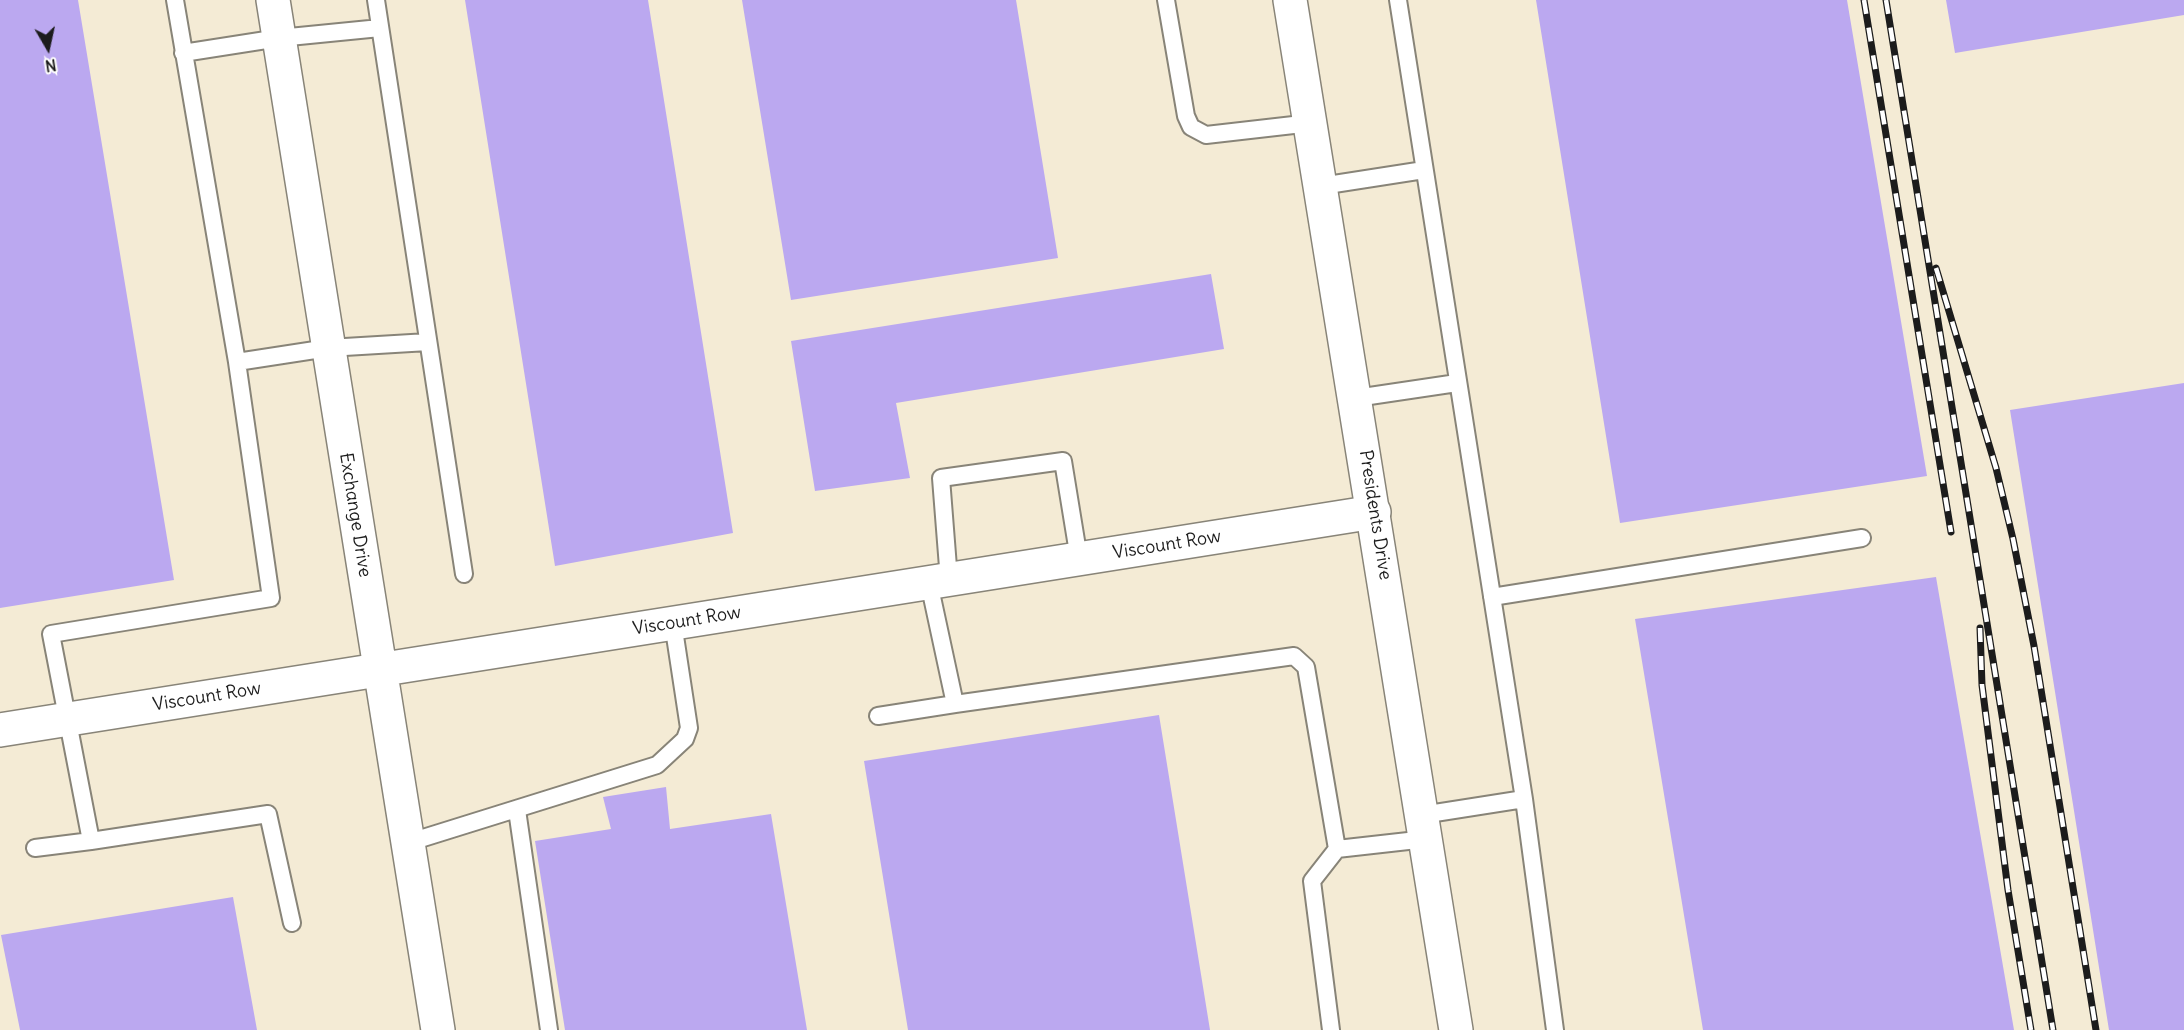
<!DOCTYPE html>
<html>
<head>
<meta charset="utf-8">
<style>
	body { margin:0 }
	#map { position:relative; width:2184px; height:1030px; overflow:hidden; background:#f4ebd5; font-family:Delius,sans-serif }
	canvas { display:block }
	.north { position:absolute; left:18px; top:18px; width:60px; height:60px; -webkit-text-stroke:4px #fff; paint-order:stroke; rotate:171deg; font-size:16px; font-weight:700; line-height:24px; text-align:center; color:#1c1c1c }
	.north::after { content:''; display:block; margin:auto; width:21px; height:27px; background:#1c1c1c; clip-path:polygon(50% 0,100% 100%,50% 72%,0 100%) }
</style>
</head>
<body>
<div id="map">
<canvas width="2184" height="1030"></canvas>
<div class="north">N</div>
</div>
<script>
const c = document.querySelector('canvas').getContext('2d');
c.lineJoin = 'round';
function fillPath(path, color) {
  c.fillStyle = color;
  c.fill(path, 'evenodd');
}
function shape(rows) {
  const path = new Path2D();
  for (const r of rows) {
    path.moveTo(r[0], r[1]);
    for (let i = 2; i < r.length; i += 2) path.lineTo(r[i], r[i + 1]);
  }
  return path;
}
function strokePath(path, color, width, dash) {
  c.strokeStyle = color;
  c.lineWidth = width;
  c.lineCap = dash ? 'butt' : 'round';
  c.setLineDash(dash || []);
  c.stroke(path);
}
function write(font, color, halo, rows, align = 'center') {
  c.font = font + ' Delius,sans-serif';
  c.lineWidth = 4.5;
  c.setLineDash([]);
  c.textBaseline = 'middle';
  c.strokeStyle = halo;
  c.fillStyle = color;
  for (const [text, x, y, turn = 0] of rows) {
    c.save();
    c.translate(x, y);
    c.rotate((+turn || 0) * Math.PI / 180);
    c.textAlign = isNaN(turn) ? turn : align;
    if (halo) c.strokeText(text, 0, 0);
    c.fillText(text, 0, 0);
    c.restore();
  }
}
fillPath(shape([
	[0,0,78,0,174,580,0,608],
	[465,0,648,0,733,533,555,566],
	[742,0,1016,0,1058,258,791,300],
	[1536,0,1847,0,1927,476,1620,523],
	[1946,0,2184,0,2184,15,1955,53],
	[1211,274,1224,349,896,403,910,478,815,491,791,341],
	[2184,383,2184,1030,2109,1030,2010,410],
	[1936,577,2014,1030,1703,1030,1635,619],
	[1159,715,1210,1030,908,1030,864,761],
	[666,787,670,829,771,814,807,1030,565,1030,535,841,611,829,603,797],
	[233,897,257,1030,20,1030,1,935]
]), '#bba8f0');
const lane = shape([
	[175,0,237,362,271,598,51,634,91,841,268,814,292,923],
	[376,0,464,574],
	[1166,0,1186,116,1191,127,1206,135,1311,123],
	[1398,0,1524,799,1555,1030],
	[183,53,279,38,380,28],
	[1321,186,1424,170],
	[237,362,328,348,428,342],
	[1356,398,1457,383],
	[949,580,941,478,1063,461,1079,559],
	[929,583,955,704,1294,656,1306,667,1337,849],
	[1492,597,1862,538],
	[878,716,955,704],
	[517,810,549,1030],
	[1422,815,1524,799],
	[407,843,657,765,685,739,689,728,673,623],
	[35,848,91,841],
	[1331,1030,1312,881,1337,849,1426,839]
]);
const street = shape([
	[273,0,438,1030],
	[0,730,1374,512]
]);
const secondary = shape([
	[1290,0,1456,1030]
]);
strokePath(lane, '#888478', 20);
strokePath(street, '#888478', 36);
strokePath(secondary, '#888478', 36);
strokePath(lane, '#fff', 16);
strokePath(street, '#fff', 33);
strokePath(secondary, '#fff', 33);
const rail = shape([
	[1864,0,1951,532],
	[1886,0,2053,1030],
	[1936,268,1996,468,2013,539,2034,646,2096,1030],
	[1980,628,1982,685,2008,890,2031,1030]
]);
strokePath(rail, '#1c1c1c', 7);
strokePath(rail, '#fff', 4.5, [14]);
write('18px', '#1c1c1c', '#fff', [
	["Exchange Drive",355,515,81],
	["Presidents Drive",1375,515,81],
	["Viscount Row",1167,545,-9],
	["Viscount Row",687,621,-9],
	["Viscount Row",207,697,-9]
]);
</script>
</body>
</html>
